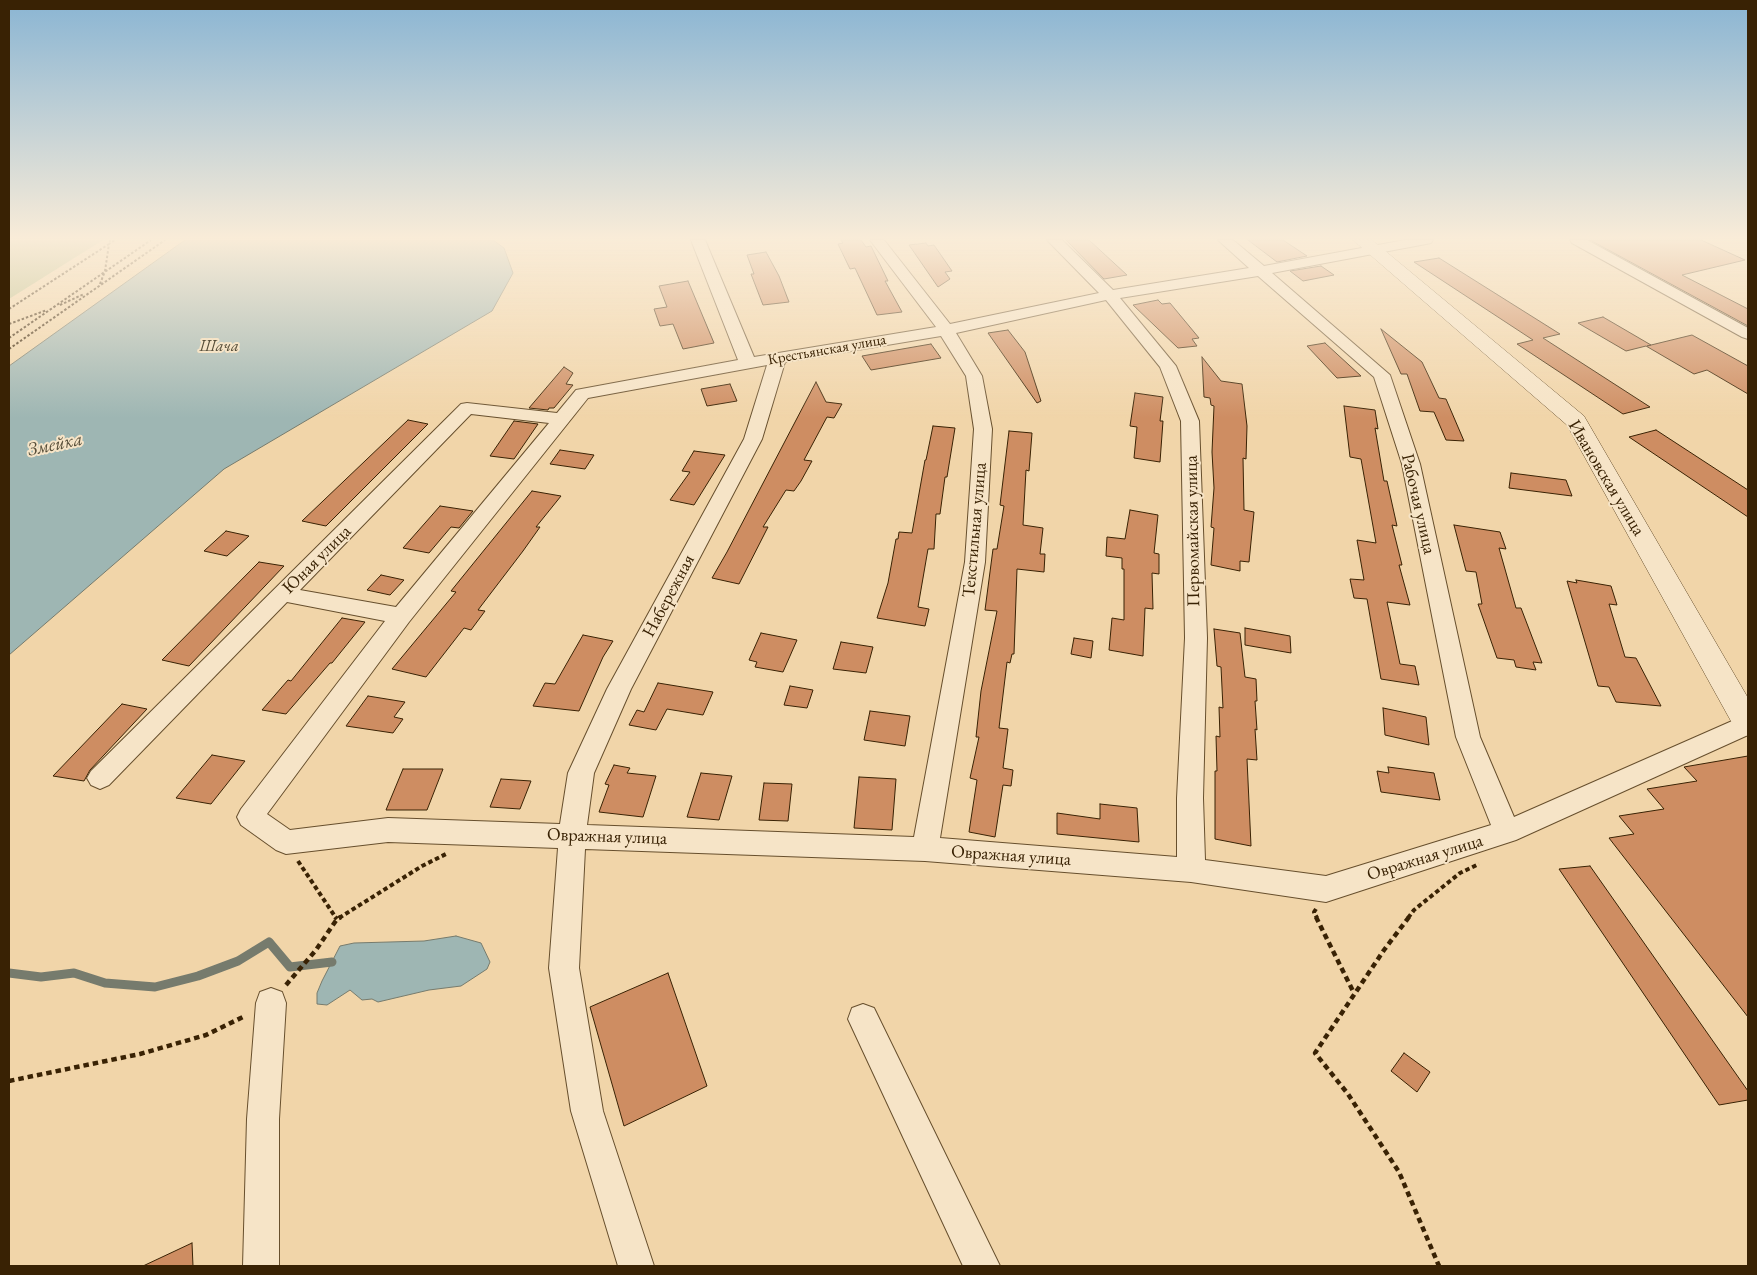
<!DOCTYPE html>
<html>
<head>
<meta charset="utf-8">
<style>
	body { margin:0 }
	#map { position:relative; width:1757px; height:1275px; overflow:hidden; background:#f1d5a9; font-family:"EB Garamond",serif }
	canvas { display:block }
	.frame { position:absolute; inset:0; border:10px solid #392204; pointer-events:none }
</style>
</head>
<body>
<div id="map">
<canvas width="1757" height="1275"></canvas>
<div class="frame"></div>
</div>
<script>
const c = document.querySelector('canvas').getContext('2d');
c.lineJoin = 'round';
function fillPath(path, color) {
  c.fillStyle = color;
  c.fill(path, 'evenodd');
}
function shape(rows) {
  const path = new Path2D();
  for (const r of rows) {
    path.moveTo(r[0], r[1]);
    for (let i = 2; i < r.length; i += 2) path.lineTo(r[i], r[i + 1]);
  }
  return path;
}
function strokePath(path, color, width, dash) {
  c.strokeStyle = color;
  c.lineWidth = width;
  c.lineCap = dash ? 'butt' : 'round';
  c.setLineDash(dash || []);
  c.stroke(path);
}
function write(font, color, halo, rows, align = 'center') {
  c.font = font + ' "EB Garamond",serif';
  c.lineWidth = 4;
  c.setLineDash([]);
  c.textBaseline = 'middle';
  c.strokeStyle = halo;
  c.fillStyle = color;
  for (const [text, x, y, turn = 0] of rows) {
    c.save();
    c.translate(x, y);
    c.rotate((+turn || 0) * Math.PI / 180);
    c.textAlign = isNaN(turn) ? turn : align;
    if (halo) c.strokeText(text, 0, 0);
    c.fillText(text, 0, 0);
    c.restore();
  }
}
fillPath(shape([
	[9,240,103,240,9,299]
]), '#b8be8a');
const water = shape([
	[185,240,493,240,504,248,513,273,492,311,224,469,9,655,9,366,185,240],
	[456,936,481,943,490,962,487,969,461,986,429,990,378,1002,372,999,362,1000,350,990,327,1005,317,1004,317,993,322,981,340,946,354,943,424,941,456,936]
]);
fillPath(water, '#9eb6b3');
strokePath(water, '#767b6d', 1);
strokePath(shape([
	[9,973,41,977,74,973,105,983,155,987,198,976,238,961,269,942,290,967,332,962]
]), '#767b6d', 9);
const building = shape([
	[841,240,861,240,866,247,871,246,888,281,885,281,902,312,877,315,855,268,850,269,838,244,843,243,841,240],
	[1066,240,1089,240,1127,275,1104,279,1066,240],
	[1248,240,1283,240,1307,256,1277,262,1248,240],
	[1590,240,1701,240,1745,260,1682,275,1748,309,1748,326,1590,240],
	[926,243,928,246,934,245,952,271,945,272,950,279,938,287,909,245,926,243],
	[766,252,779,276,789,302,763,305,751,274,754,274,747,255,766,252],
	[1439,258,1560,334,1543,338,1650,407,1623,414,1517,344,1533,340,1414,262,1439,258],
	[1321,266,1334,275,1303,281,1290,271,1321,266],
	[688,281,714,343,683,349,673,324,660,326,654,309,667,307,659,286,688,281],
	[1158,300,1162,304,1170,303,1199,338,1192,339,1197,346,1178,348,1133,305,1158,300],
	[1603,317,1651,345,1647,346,1692,335,1748,366,1748,394,1707,370,1694,374,1646,346,1626,351,1578,323,1603,317],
	[1381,329,1422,362,1439,398,1446,399,1464,441,1446,440,1434,412,1420,411,1407,374,1401,374,1381,329],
	[1008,330,1025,352,1041,401,1037,403,988,333,1008,330],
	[1325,343,1361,376,1337,378,1307,346,1325,343],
	[931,344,941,358,871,370,862,356,931,344],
	[1202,357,1221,381,1242,384,1247,426,1246,459,1243,458,1244,510,1254,512,1249,562,1240,561,1240,571,1211,565,1214,528,1211,527,1214,488,1212,452,1214,406,1211,405,1210,398,1204,397,1202,357],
	[564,367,573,373,566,384,573,385,554,408,549,408,548,410,529,408,564,367],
	[816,382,826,402,842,404,834,418,827,417,804,460,812,461,801,481,794,491,786,490,763,527,768,527,739,584,712,578,727,552,816,382],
	[730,384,737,401,707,406,701,389,730,384],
	[1135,393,1163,397,1160,421,1163,421,1160,462,1134,458,1137,427,1130,426,1135,393],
	[1344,406,1375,410,1378,429,1375,428,1384,481,1387,481,1397,526,1392,525,1402,565,1399,565,1410,605,1387,602,1400,664,1415,666,1419,685,1381,679,1367,599,1354,598,1350,579,1364,580,1357,540,1376,543,1361,459,1350,457,1344,406],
	[408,420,428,424,326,526,302,521,408,420],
	[514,421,538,424,514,459,490,456,514,421],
	[933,426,955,428,947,477,945,477,940,514,936,514,934,549,928,549,918,607,929,609,925,626,877,618,888,583,896,539,898,539,899,532,912,533,925,460,926,460,933,426],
	[1656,430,1748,490,1748,517,1629,437,1656,430],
	[1009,431,1032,433,1029,471,1026,470,1023,525,1043,528,1040,554,1045,554,1044,572,1017,569,1014,654,1012,654,1010,663,1007,662,999,728,1008,729,1003,768,1013,770,1011,786,1003,785,995,837,969,832,977,780,970,778,979,737,976,737,981,691,997,611,985,610,993,549,997,549,1004,506,1000,505,1009,431],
	[560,450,594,455,585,469,550,464,560,450],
	[694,451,725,455,694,505,670,500,690,472,682,471,694,451],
	[1511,473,1566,480,1572,496,1509,488,1511,473],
	[532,491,561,496,536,527,540,527,523,551,478,610,485,611,471,630,464,628,426,677,392,669,456,592,451,591,532,491],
	[440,506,473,511,459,528,451,527,429,553,403,548,440,506],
	[1130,510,1158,515,1154,553,1159,554,1159,574,1152,573,1153,609,1145,608,1143,656,1109,650,1112,618,1124,620,1124,569,1122,569,1122,558,1106,556,1107,537,1125,539,1130,510],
	[1454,525,1500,532,1506,549,1499,548,1516,608,1521,608,1542,663,1533,662,1536,670,1516,667,1514,660,1497,658,1478,604,1482,604,1476,572,1466,571,1454,525],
	[226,531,249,536,227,556,204,551,226,531],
	[259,562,284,566,189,666,162,660,259,562],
	[381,575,404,580,390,595,367,590,381,575],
	[1576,580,1611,586,1617,605,1609,604,1625,657,1636,658,1661,706,1616,702,1609,687,1598,686,1567,581,1577,583,1576,580],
	[342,618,365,622,332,663,330,663,286,714,262,710,288,680,291,681,342,618],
	[1245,628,1290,636,1291,653,1245,645,1245,628],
	[1214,629,1240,633,1245,677,1256,679,1257,701,1255,701,1257,730,1255,729,1257,760,1247,759,1251,846,1215,839,1215,771,1217,771,1216,736,1220,737,1219,707,1223,708,1221,667,1217,666,1214,629],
	[761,633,797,640,783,672,755,667,757,662,749,660,761,633],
	[583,635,613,641,603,657,579,711,533,706,545,683,555,684,583,635],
	[1074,638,1093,641,1091,658,1071,654,1074,638],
	[841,642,873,647,866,673,833,669,841,642],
	[658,683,713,692,703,715,667,709,656,730,629,725,637,710,644,712,658,683],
	[790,686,813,690,807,708,784,705,790,686],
	[368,696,405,702,394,717,403,719,393,733,346,726,368,696],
	[122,704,147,709,90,770,84,781,53,776,122,704],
	[1383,708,1426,717,1429,745,1385,735,1383,708],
	[870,711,910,716,905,746,864,740,870,711],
	[212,755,245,761,211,804,176,798,212,755],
	[1748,756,1748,1017,1609,838,1634,834,1619,816,1664,809,1647,789,1697,781,1684,767,1748,756],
	[614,765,630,768,627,773,656,776,643,817,599,812,609,785,605,784,614,765],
	[1388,767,1434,773,1440,800,1381,792,1377,771,1389,773,1388,767],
	[403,769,443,769,427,810,386,810,403,769],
	[701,773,732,776,719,820,687,817,701,773],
	[859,777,896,779,892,830,854,828,859,777],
	[501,779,531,781,520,809,490,807,501,779],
	[764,783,792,784,788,821,759,820,764,783],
	[1100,804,1137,808,1139,842,1057,834,1057,813,1100,819,1100,804],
	[1590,866,1748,1091,1748,1100,1719,1105,1559,869,1590,866],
	[668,973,707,1086,624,1126,590,1007,668,973],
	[1404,1053,1430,1072,1417,1092,1391,1071,1404,1053],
	[192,1243,193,1266,143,1266,192,1243]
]);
fillPath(building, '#ce8d62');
strokePath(building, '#392204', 1);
const minor = shape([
	[691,240,705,240,754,357,936,327,870,240,884,240,950,324,1099,293,1047,240,1062,240,1113,290,1249,268,1218,240,1233,240,1264,266,1405,240,1433,240,1431,243,1426,244,1272,273,1390,375,1420,464,1480,737,1514,817,1748,714,1748,735,1516,840,1326,902,1191,882,925,861,585,849,579,968,603,1111,654,1266,618,1266,571,1111,549,968,558,848,388,842,286,854,276,850,241,825,237,817,241,809,385,621,287,602,109,785,100,789,91,785,87,778,91,771,461,404,467,403,557,413,576,390,738,360,691,240],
	[1258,276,1374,377,1402,464,1456,737,1491,825,1326,876,1205,860,1203,798,1207,638,1199,421,1176,366,1120,298,1258,276],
	[1106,300,1160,367,1181,421,1185,638,1177,798,1177,857,940,838,985,562,992,429,982,376,956,333,1106,300],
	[941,336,966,376,974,429,965,562,914,837,587,825,594,773,631,689,762,439,785,362,941,336],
	[767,365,744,439,607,689,568,773,560,824,388,818,290,830,267,814,409,622,588,398,767,365],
	[471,414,549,423,396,607,300,590,471,414],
	[1570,240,1587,240,1748,328,1748,339,1742,337,1572,243,1570,240],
	[271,988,282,992,286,1003,279,1119,279,1266,243,1266,247,1119,256,1003,260,992,271,988],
	[863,1004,874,1008,1000,1266,963,1266,848,1019,852,1008,863,1004]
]);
const tertiary = shape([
	[1353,240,1372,240,1584,416,1748,698,1748,736,1737,732,1567,425,1353,240]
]);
strokePath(minor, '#674f2d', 2);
strokePath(tertiary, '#674f2d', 1);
strokePath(shape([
	[100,284,105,271,109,244,115,240],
	[60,305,84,294],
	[9,309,109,244,110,240],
	[9,324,47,310],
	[9,338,151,240],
	[9,349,165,240]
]), '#392204', 2, [2.5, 2]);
strokePath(shape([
	[298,861,336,918],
	[1316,909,1314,912,1317,918],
	[339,918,422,866,446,854],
	[1408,918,1414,910,1460,873,1479,864]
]), '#392204', 4, [4.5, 3]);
strokePath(shape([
	[335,917,337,919],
	[1316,917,1354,993],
	[1409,917,1384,950,1315,1053,1348,1094,1399,1172,1439,1266],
	[286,985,316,950,337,919,341,917],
	[9,1081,140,1054,206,1035,245,1016]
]), '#392204', 4.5, [5.5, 4]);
fillPath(minor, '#f6e4c7');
fillPath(tertiary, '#f6e4c7');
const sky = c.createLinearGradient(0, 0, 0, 418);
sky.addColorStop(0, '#8ab5d3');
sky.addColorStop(0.57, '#f9ecd8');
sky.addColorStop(1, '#f9ecd800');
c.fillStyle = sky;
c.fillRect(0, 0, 1757, 418);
write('15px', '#392204', '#f6e4c7', [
	["Крестьянская улица",827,350,-10]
]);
write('italic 16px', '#574e39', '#f6e4c7', [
	["Шача",219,347]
]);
write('18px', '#392204', '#f6e4c7', [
	["Ивановская улица",1606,478,59],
	["Рабочая улица",1418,504,77],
	["Текстильная улица",975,530,-85],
	["Первомайская улица",1193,531,-91],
	["Юная улица",317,560,-45],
	["Набережная",669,596,-62],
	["Овражная улица",607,837,2],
	["Овражная улица",1011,856,4],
	["Овражная улица",1425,858,-17]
]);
write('italic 19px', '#574e39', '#f6e4c7', [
	["Змейка",55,445,-12]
]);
</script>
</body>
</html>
